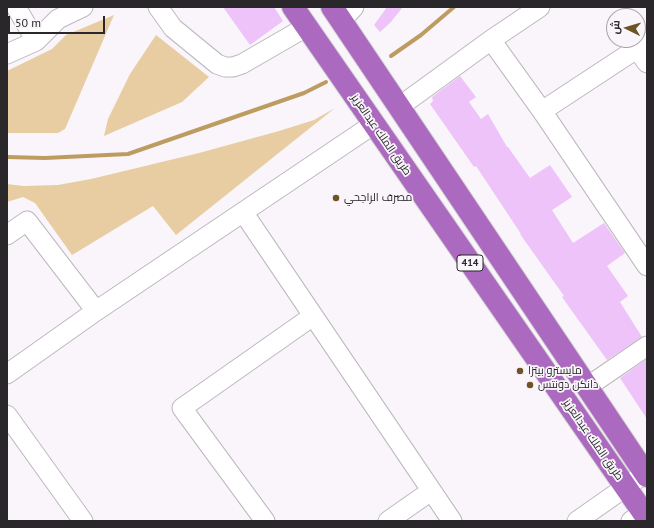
<!DOCTYPE html>
<html>
<head>
<meta charset="utf-8">
<style>
	body { margin:0 }
	#map { position:relative; width:654px; height:528px; overflow:hidden; background:#f9f5fb; font-family:"PT Sans",Cairo,sans-serif }
	canvas { display:block }
	.frame { position:absolute; inset:0; border:8px solid #29272a; pointer-events:none }
	.north { position:absolute; left:606px; top:8px; width:40px; height:40px; box-sizing:border-box; background:#f9f5fb; border:1px solid #a6a3a7; border-radius:50%; rotate:275deg; font-size:11px; font-weight:700; line-height:16px; text-align:center; color:#29272a }
	.north::after { content:''; display:block; margin:auto; width:14px; height:18px; background:#6e5425; clip-path:polygon(50% 0,100% 100%,50% 72%,0 100%) }
	.scale { position:absolute; left:8px; top:16px; width:97px; height:18px; box-sizing:border-box; border:2px solid #29272a; border-top:0; padding-left:5px; font-size:12px; line-height:14px; white-space:nowrap; color:#29272a; -webkit-text-stroke:3px #f9f5fb; paint-order:stroke }
</style>
</head>
<body>
<div id="map">
<canvas width="654" height="528"></canvas>
<div class="frame"></div>
<div class="north">ش</div>
<div class="scale">50 m</div>
</div>
<script>
const c = document.querySelector('canvas').getContext('2d');
c.lineJoin = 'round';
function fillPath(path, color) {
  c.fillStyle = color;
  c.fill(path, 'evenodd');
}
function shape(rows) {
  const path = new Path2D();
  for (const r of rows) {
    path.moveTo(r[0], r[1]);
    for (let i = 2; i < r.length; i += 2) path.lineTo(r[i], r[i + 1]);
  }
  return path;
}
function strokePath(path, color, width, dash) {
  c.strokeStyle = color;
  c.lineWidth = width;
  c.lineCap = dash ? 'butt' : 'round';
  c.setLineDash(dash || []);
  c.stroke(path);
}
function write(font, color, halo, rows, align = 'center') {
  c.font = font + ' "PT Sans",Cairo,sans-serif';
  c.lineWidth = 3.5;
  c.setLineDash([]);
  c.textBaseline = 'middle';
  c.strokeStyle = halo;
  c.fillStyle = color;
  for (const [text, x, y, turn = 0] of rows) {
    c.save();
    c.translate(x, y);
    c.rotate((+turn || 0) * Math.PI / 180);
    c.textAlign = isNaN(turn) ? turn : align;
    if (halo) c.strokeText(text, 0, 0);
    c.fillText(text, 0, 0);
    c.restore();
  }
}
fillPath(shape([
	[114,15,65,129,58,133,7,133,7,71,52,49,66,35],
	[156,35,209,77,182,102,104,136,108,119,130,74],
	[335,108,176,235,153,206,72,255,35,203,23,197,7,202,7,184,23,186,58,185,91,179,199,153,279,131,314,120]
]), '#e7cda1');
strokePath(shape([
	[391,56,421,35,454,7],
	[7,157,45,158,128,154,304,93,326,82]
]), '#bd9c61', 4);
fillPath(shape([
	[223,7,274,7,283,21,250,45],
	[387,7,403,7,390,23,380,32,374,25],
	[460,76,476,97,469,102,481,119,488,114,507,147,508,147,530,178,550,165,572,197,552,210,573,243,604,223,625,253,607,266,628,296,620,302,642,337,607,360,562,297,564,296,520,234,521,234,476,166,474,167,430,104,433,101,432,97],
	[647,359,647,419,620,378]
]), '#edc3f9');
const minor = shape([
	[16,7,36,41],
	[158,7,173,28,217,64,225,67,233,67,242,64,306,27],
	[341,21,354,7],
	[491,40,542,111,647,266],
	[637,49,647,63],
	[7,54,36,41,58,19,83,7],
	[399,107,491,40,540,7],
	[542,111,647,42],
	[243,212,452,521],
	[7,235,27,221,96,311],
	[7,374,96,311,374,124],
	[587,387,647,346],
	[7,415,83,521],
	[265,521,182,408,313,316],
	[388,521,431,491],
	[577,521,647,472],
	[631,521,647,510]
]);
const highway = shape([
	[293,7,647,518],
	[332,7,647,476]
]);
strokePath(minor, '#bcb8be', 21);
strokePath(highway, '#d4d4d4', 24);
strokePath(minor, '#fff', 19);
strokePath(highway, '#ab6abf', 22);
for (const [x, y, r, color] of [
	[336,198,4,"#6e5425"],
	[520,371,4,"#6e5425"],
	[530,385,4,"#6e5425"]
]) {
  const dot = new Path2D();
  dot.arc(x, y, r, 0, 2 * Math.PI);
  c.fillStyle = color;
  c.fill(dot);
  strokePath(dot, '#f9f5fb', 1.5);
}
for (const [x, y, w] of [
	[470,263,26]
]) {
  const box = new Path2D();
  box.roundRect(x - w / 2, y - 8, w, 16, 3);
  c.fillStyle = '#f9f5fb';
  c.fill(box);
  strokePath(box, '#29272a', 1);
}
write('bold 10px', '#29272a', null, [
	["414",470,263]
]);
write('11px', '#29272a', '#f9f5fb', [
	["طريق الملك عبدالعزيز",381,135,55],
	["طريق الملك عبدالعزيز",593,440,55]
]);
write('11px', '#29272a', '#f9f5fb', [
	["مصرف الراجحي",344,198],
	["مايسترو بيتزا",528,371],
	["دانكن دونتس",538,385]
], 'left');
</script>
</body>
</html>
